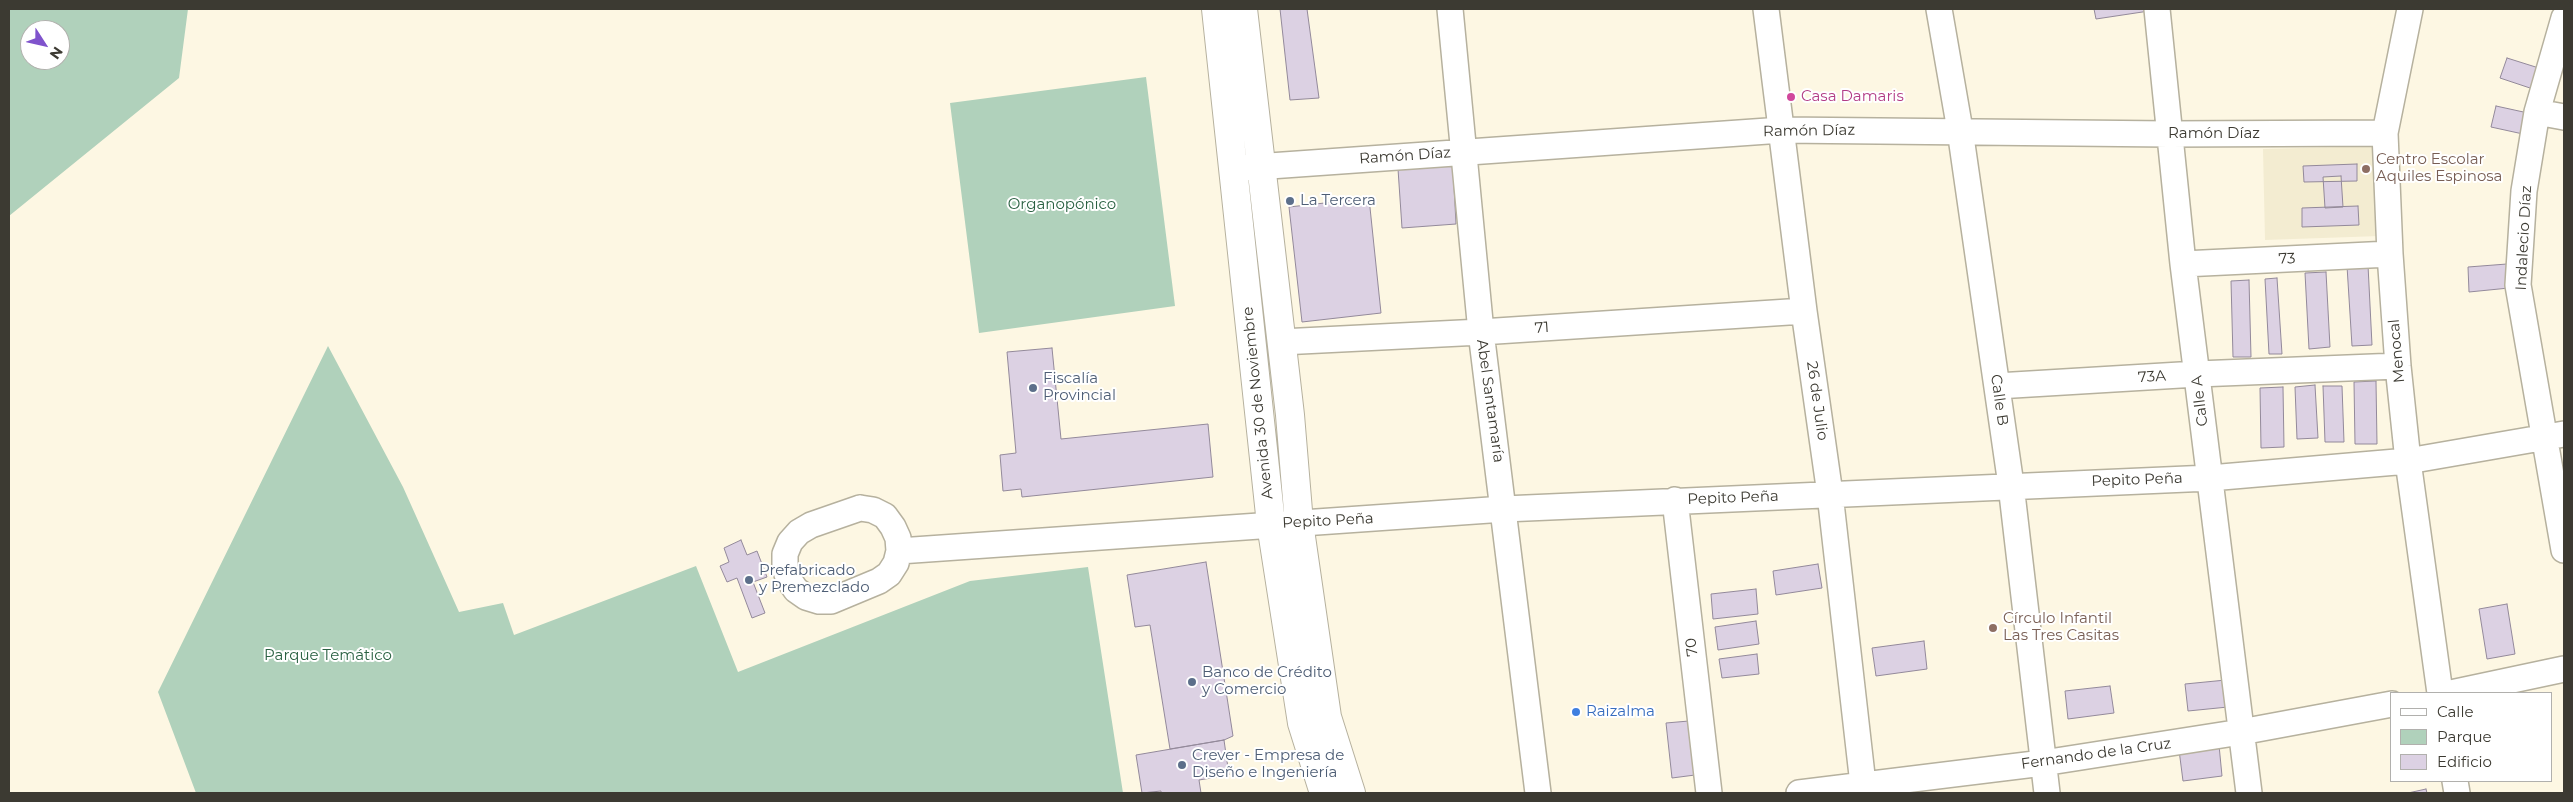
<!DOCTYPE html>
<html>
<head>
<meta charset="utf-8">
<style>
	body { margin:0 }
	#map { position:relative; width:2573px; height:802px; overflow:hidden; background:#fdf7e3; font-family:Montserrat,sans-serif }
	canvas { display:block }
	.frame { position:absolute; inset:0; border:10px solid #3c3a32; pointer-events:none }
	.legend { position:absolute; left:2390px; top:692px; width:162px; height:90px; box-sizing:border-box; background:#fff; border:1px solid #b1b0ad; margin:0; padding:6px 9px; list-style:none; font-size:15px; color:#3c3a32 }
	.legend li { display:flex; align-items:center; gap:10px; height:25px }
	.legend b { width:25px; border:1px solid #b1b0ad }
	.north { position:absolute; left:20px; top:20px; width:50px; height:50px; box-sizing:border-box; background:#fff; border:1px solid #b1b0ad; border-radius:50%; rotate:125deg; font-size:14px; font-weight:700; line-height:20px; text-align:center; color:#3c3a32 }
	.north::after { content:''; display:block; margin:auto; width:18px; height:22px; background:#7f53cc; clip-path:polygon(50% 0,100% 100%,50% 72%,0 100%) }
</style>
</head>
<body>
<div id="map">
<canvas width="2573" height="802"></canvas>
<div class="frame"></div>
<ul class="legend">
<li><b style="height:6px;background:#fff"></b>Calle</li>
<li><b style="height:14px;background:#b0d1bb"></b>Parque</li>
<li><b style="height:14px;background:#dcd1e3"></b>Edificio</li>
</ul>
<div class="north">N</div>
</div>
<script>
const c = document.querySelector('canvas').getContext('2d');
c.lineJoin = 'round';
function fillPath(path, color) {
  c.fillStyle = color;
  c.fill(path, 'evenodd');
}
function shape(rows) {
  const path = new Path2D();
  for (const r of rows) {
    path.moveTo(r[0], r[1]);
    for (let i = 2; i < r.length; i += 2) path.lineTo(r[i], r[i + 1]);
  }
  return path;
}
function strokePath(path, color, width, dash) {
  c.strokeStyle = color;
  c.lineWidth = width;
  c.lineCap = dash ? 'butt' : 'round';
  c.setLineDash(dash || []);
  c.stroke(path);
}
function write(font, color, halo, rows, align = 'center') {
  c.font = font + ' Montserrat,sans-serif';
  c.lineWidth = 4;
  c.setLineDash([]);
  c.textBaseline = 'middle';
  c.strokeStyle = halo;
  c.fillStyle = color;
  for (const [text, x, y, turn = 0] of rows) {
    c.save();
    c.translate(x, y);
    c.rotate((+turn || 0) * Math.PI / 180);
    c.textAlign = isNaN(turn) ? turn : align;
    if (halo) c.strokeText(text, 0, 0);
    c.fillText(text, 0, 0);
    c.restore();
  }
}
fillPath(shape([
	[2375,146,2380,236,2265,240,2263,149]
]), '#f3ecd1');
fillPath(shape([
	[9,9,188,9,179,78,9,216],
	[30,30,60,30,60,60,30,60],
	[1146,77,1175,306,979,333,950,103],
	[328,346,403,487,459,612,503,603,514,635,696,566,738,672,970,581,1088,567,1123,793,196,793,158,692]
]), '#b0d1bb');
const building = shape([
	[1280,9,1307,9,1319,98,1290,100,1280,9],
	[2094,9,2149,9,2149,11,2096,19,2094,9],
	[2507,58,2542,69,2536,90,2500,78,2507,58],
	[2496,106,2528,113,2523,134,2491,127,2496,106],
	[2357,164,2357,181,2304,182,2303,166,2357,164],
	[1453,166,1456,224,1402,228,1398,169,1453,166],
	[2341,176,2343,207,2325,208,2323,177,2341,176],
	[1369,198,1381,313,1302,322,1289,207,1369,198],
	[2358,206,2359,225,2302,227,2302,208,2358,206],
	[2507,264,2509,288,2469,292,2468,267,2507,264],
	[2368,265,2372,345,2352,346,2347,266,2368,265],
	[2326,272,2330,347,2309,349,2305,273,2326,272],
	[2277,278,2282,354,2269,354,2265,279,2277,278],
	[2249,280,2251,357,2233,357,2231,281,2249,280],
	[1052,348,1061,439,1208,424,1213,477,1022,497,1021,489,1003,491,1000,455,1016,453,1007,352,1052,348],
	[2376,381,2377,444,2355,444,2354,382,2376,381],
	[2315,385,2318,438,2297,439,2295,387,2315,385],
	[2323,386,2342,386,2344,442,2325,442,2323,386],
	[2283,387,2284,447,2261,448,2260,388,2283,387],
	[741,540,747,555,757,551,767,577,753,582,765,613,752,618,737,578,727,582,720,566,729,562,724,548,741,540],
	[1206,562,1233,736,1224,740,1170,749,1150,625,1135,627,1127,575,1206,562],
	[1818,564,1822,588,1776,595,1773,571,1818,564],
	[1756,589,1758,614,1713,619,1711,594,1756,589],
	[2507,604,2515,654,2487,659,2479,609,2507,604],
	[1756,621,1759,644,1718,650,1715,627,1756,621],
	[1924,641,1927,669,1876,676,1872,648,1924,641],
	[1757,654,1759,674,1722,678,1719,659,1757,654],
	[2226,680,2228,707,2188,711,2185,684,2226,680],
	[2110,686,2114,713,2068,719,2065,691,2110,686],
	[1689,721,1695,775,1672,778,1666,723,1689,721],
	[1224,740,1229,775,1199,780,1201,793,1161,793,1161,791,1142,793,1136,755,1224,740],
	[2219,745,2222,776,2183,781,2179,750,2219,745],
	[2426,789,2427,793,2408,793,2426,789]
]);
fillPath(building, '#dcd1e3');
strokePath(building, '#93899a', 1);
const minor = shape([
	[1450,9,1481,332,1538,793],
	[1766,9,1804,311,1830,494,1864,793],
	[1939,9,1960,130,2011,485,2047,793],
	[2157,9,2183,264,2249,793],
	[2410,9,2385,133,2390,254,2398,366,2408,461,2440,693],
	[2564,18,2537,112,2524,191,2518,285,2564,550],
	[2537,112,2564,117],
	[1241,168,1782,130,2169,134,2385,133],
	[2183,264,2390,254],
	[1281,342,1481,332,1804,311],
	[1997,386,2197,374,2398,366],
	[1675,500,1709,793],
	[860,508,873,510,885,516,893,527,898,538,899,551,896,563,889,574,879,581,831,601,819,601,806,597,796,590,789,580,785,568,785,554,790,542,799,532,811,525,860,508],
	[899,551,1504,509,2210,478,2408,461,2564,434],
	[2451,693,2564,669],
	[2455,781,2457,793],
	[1799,793,2043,763,2241,732,2392,704]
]);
const major = shape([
	[1216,9,1271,524,1302,723,1324,793],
	[1243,9,1290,415,1299,523,1327,717,1351,793]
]);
strokePath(minor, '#b6b19e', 28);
strokePath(major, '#b6b19e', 30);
strokePath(minor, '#fff', 25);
strokePath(major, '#fff', 28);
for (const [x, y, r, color] of [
	[1791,97,5,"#d1479c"],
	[2366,169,5,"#8d6e63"],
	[1290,201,5,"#5c6f8a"],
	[1033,388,5,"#5c6f8a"],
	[749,580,5,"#5c6f8a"],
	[1993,628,5,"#8d6e63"],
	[1192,682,5,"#5c6f8a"],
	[1576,712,5,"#3f7fe0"],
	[1182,765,5,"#5c6f8a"]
]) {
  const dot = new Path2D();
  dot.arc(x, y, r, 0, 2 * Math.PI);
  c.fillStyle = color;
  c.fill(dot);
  strokePath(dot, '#fff', 2);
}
write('15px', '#b23c85', '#fff', [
	["Casa Damaris",1801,97]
], 'left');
write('15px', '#3c3a32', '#fff', [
	["Ramón Díaz",1809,131,-1],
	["Ramón Díaz",2214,134],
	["Ramón Díaz",1405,156,-4],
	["Indalecio Díaz",2524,238,-87],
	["73",2287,259,-3],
	["71",1542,328,-4],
	["Menocal",2397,351,-95],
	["73A",2152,377,-4],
	["Calle B",1999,400,82],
	["Abel Santamaría",1490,401,82],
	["26 de Julio",1817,401,82],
	["Calle A",2200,401,-97],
	["Avenida 30 de Noviembre",1258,403,-96],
	["Pepito Peña",2137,480,-2],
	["Pepito Peña",1733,498,-2],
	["Pepito Peña",1328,521,-3],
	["70",1692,647,-97],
	["Fernando de la Cruz",2096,754,-8]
]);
write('15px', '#785e54', '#fff', [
	["Centro Escolar",2376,160],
	["Aquiles Espinosa",2376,177],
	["Círculo Infantil",2003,619],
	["Las Tres Casitas",2003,636]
], 'left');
write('15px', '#4e5e75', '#fff', [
	["La Tercera",1300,201],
	["Fiscalía",1043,379],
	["Provincial",1043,396],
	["Prefabricado",759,571],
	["y Premezclado",759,588],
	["Banco de Crédito",1202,673],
	["y Comercio",1202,690],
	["Crever - Empresa de",1192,756],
	["Diseño e Ingeniería",1192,773]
], 'left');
write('15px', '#2a6142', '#fff', [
	["Organopónico",1062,205],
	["Parque Temático",328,656]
]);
write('15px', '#366cbe', '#fff', [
	["Raizalma",1586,712]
], 'left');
</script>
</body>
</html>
